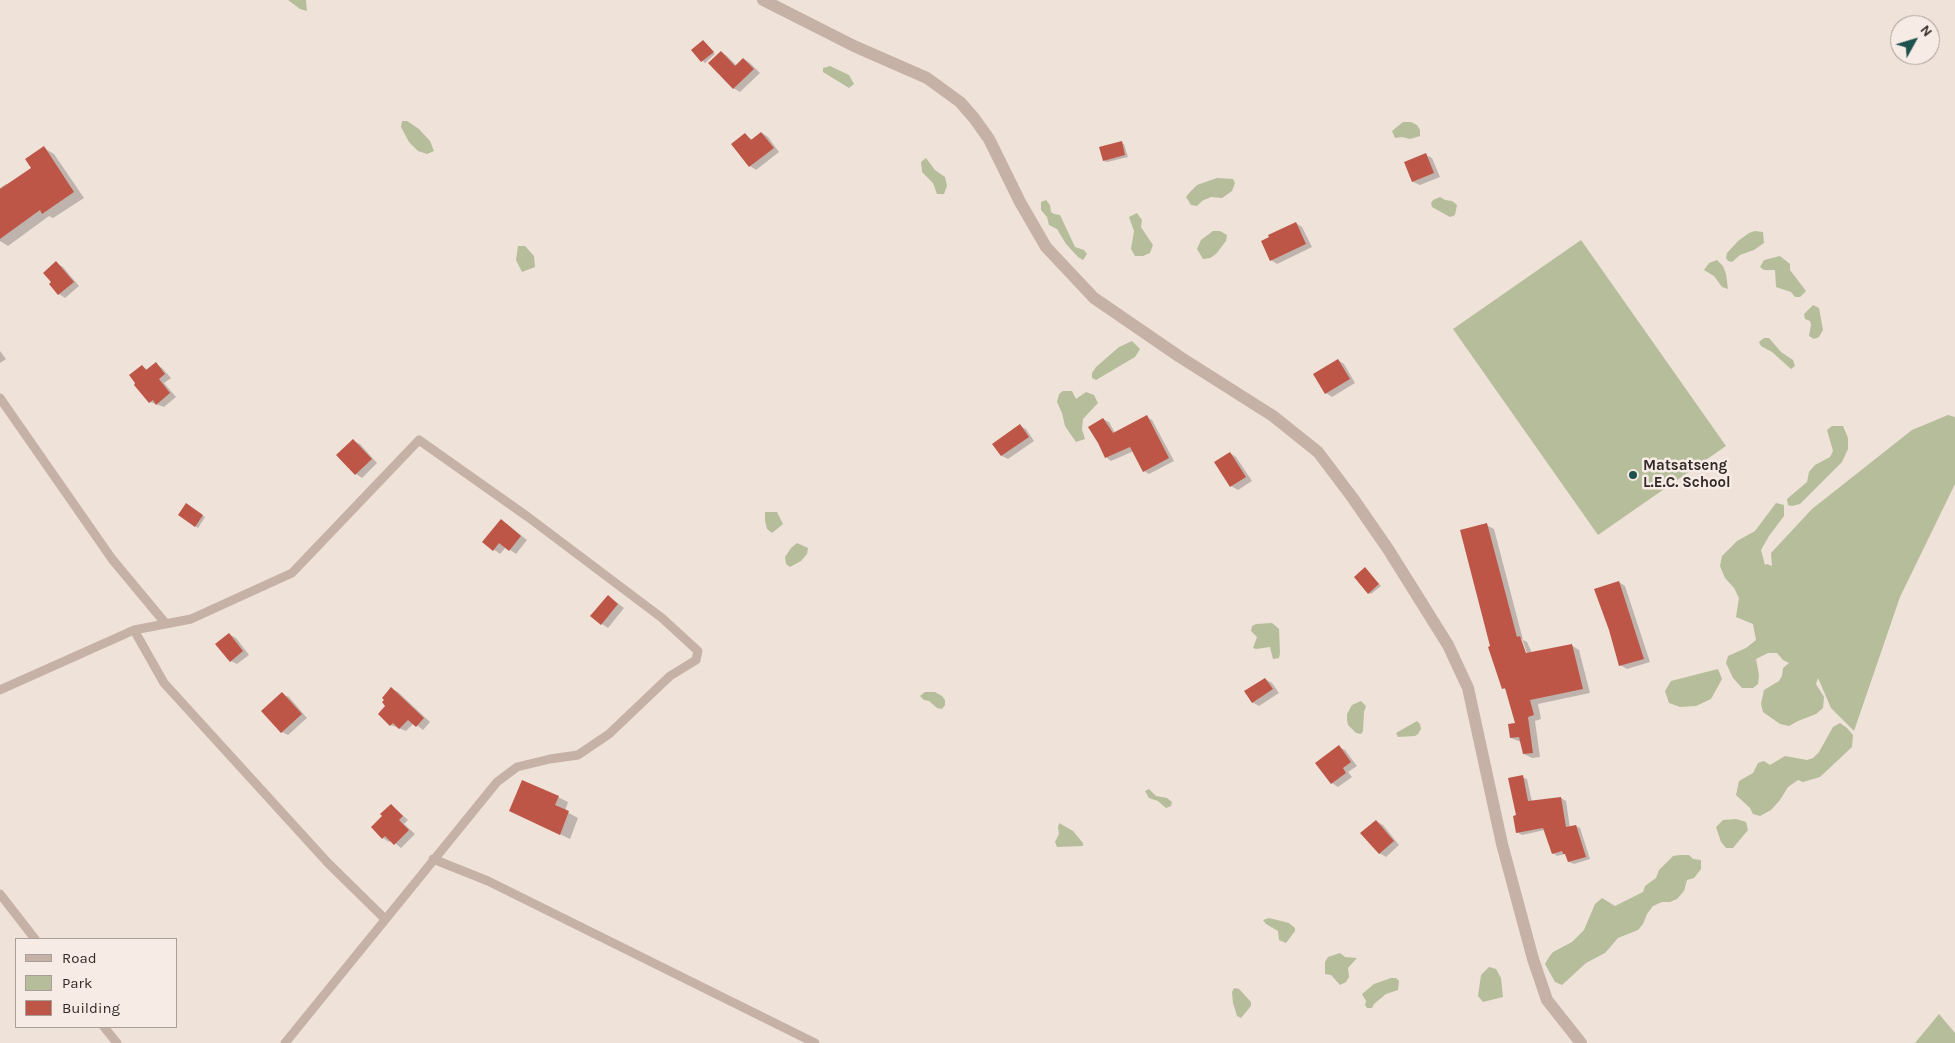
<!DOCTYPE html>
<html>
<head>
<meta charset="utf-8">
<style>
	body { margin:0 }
	#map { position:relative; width:1955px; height:1043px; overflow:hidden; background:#efe2d9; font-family:Karla,sans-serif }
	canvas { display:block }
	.legend { position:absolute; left:15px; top:938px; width:162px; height:90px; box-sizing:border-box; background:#f7ece5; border:1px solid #a99e99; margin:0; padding:6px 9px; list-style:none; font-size:15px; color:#332926 }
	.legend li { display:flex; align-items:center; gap:10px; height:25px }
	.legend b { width:25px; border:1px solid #a99e99 }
	.north { position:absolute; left:1890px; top:15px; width:50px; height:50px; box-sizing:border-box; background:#f7ece5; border:1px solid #a99e99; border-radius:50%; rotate:51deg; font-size:14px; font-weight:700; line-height:20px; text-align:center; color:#332926 }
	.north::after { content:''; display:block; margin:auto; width:18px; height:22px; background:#1f514e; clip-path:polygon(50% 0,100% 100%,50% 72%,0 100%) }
</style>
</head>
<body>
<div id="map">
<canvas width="1955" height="1043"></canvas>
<ul class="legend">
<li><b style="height:6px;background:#c6b1a6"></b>Road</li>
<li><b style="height:14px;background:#b5bd9a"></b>Park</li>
<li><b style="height:14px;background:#be5648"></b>Building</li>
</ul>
<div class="north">N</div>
</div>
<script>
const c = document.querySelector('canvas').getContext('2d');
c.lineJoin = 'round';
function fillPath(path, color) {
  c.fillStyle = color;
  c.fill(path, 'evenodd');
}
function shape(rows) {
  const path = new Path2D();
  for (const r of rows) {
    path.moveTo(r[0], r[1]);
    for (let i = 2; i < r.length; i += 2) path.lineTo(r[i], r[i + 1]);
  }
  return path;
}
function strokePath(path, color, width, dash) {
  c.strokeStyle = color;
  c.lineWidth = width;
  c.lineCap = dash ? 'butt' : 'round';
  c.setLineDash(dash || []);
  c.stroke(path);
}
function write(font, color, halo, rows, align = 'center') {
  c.font = font + ' Karla,sans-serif';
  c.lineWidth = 5;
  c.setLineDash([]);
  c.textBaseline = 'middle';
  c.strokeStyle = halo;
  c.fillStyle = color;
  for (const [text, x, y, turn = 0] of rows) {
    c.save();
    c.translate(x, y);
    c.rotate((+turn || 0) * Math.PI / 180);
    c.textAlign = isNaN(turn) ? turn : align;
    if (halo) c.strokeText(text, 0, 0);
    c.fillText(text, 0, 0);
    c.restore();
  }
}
fillPath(shape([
	[288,0,306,0,307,11,300,9],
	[830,66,849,75,854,84,849,88,823,72,823,68],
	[402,121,407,121,419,129,430,141,434,151,427,154,418,151,409,142,401,127],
	[1403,122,1411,122,1417,125,1420,130,1420,136,1410,139,1402,137,1395,138,1392,131],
	[926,158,935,170,945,177,947,186,944,194,937,194,933,183,922,172,921,162],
	[1217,178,1233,179,1235,183,1232,191,1222,198,1211,197,1202,201,1197,206,1191,205,1186,197,1190,192,1197,185],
	[1440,197,1445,200,1452,201,1457,205,1455,215,1450,217,1432,207,1431,203,1433,200],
	[1046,200,1050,205,1051,212,1054,214,1060,215,1075,247,1084,250,1087,254,1083,260,1078,257,1066,244,1057,229,1049,225,1047,217,1041,210,1041,202],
	[1137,213,1142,220,1141,227,1153,245,1150,253,1143,256,1135,256,1131,249,1134,231,1129,217],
	[1213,231,1220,231,1227,235,1226,241,1216,254,1210,258,1203,259,1197,249,1201,240],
	[1755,231,1763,232,1764,243,1754,250,1740,255,1732,262,1728,261,1726,258,1727,253,1738,241,1749,233],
	[1581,240,1726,446,1598,535,1453,329],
	[518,246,525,246,534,256,535,267,522,272,516,260],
	[1780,256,1790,264,1790,270,1806,291,1800,297,1795,297,1791,292,1776,287,1775,270,1764,270,1760,267,1764,260],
	[1717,260,1723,266,1726,274,1728,289,1722,287,1714,276,1704,270,1709,263],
	[1813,305,1819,308,1823,330,1819,337,1814,339,1809,336,1811,325,1810,321,1805,319,1804,314],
	[1764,338,1769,338,1781,352,1793,360,1795,366,1791,369,1772,352,1761,346,1759,342],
	[1132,341,1140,349,1135,357,1096,380,1092,378,1092,373,1096,367,1119,347],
	[1063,391,1072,391,1076,399,1086,392,1094,395,1098,403,1083,419,1082,429,1085,439,1076,442,1065,426,1062,413,1057,402,1059,394],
	[1948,415,1955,417,1955,484,1900,597,1854,731,1831,708,1818,678,1816,684,1824,697,1823,708,1816,714,1798,721,1789,726,1780,724,1763,712,1761,704,1764,690,1779,681,1782,676,1783,668,1789,663,1783,660,1777,653,1768,653,1756,659,1759,675,1758,684,1753,688,1742,688,1733,678,1726,663,1728,656,1746,648,1756,640,1753,624,1736,617,1739,598,1734,588,1725,578,1720,566,1722,556,1737,541,1755,531,1776,503,1784,505,1784,516,1769,536,1761,550,1765,565,1767,564,1772,566,1771,553,1812,509,1912,430],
	[1832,426,1843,426,1848,438,1848,449,1842,462,1800,504,1792,506,1788,505,1787,499,1807,482,1809,472,1815,465,1830,457,1833,451,1827,430],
	[765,512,777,512,783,524,772,533,767,529,765,521],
	[797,543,808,548,807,554,801,561,790,567,786,564,785,557,791,548],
	[1272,623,1279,629,1280,653,1279,658,1273,659,1270,647,1256,649,1253,648,1257,637,1251,631,1252,626,1256,624],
	[1718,669,1722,679,1711,699,1696,706,1680,707,1669,703,1665,691,1671,681],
	[925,692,935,692,942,696,945,700,945,705,942,709,937,708,929,701,924,700,920,696],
	[1361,701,1366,706,1364,712,1363,731,1361,734,1356,733,1348,725,1347,720,1347,714,1352,705],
	[1417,721,1420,724,1421,729,1418,734,1415,736,1398,737,1396,733],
	[1840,723,1847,728,1853,735,1852,747,1820,777,1803,782,1798,780,1788,787,1780,800,1771,810,1760,816,1753,814,1750,808,1736,795,1739,781,1753,773,1758,763,1764,761,1770,765,1785,756,1807,760,1813,758,1819,752,1833,727],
	[1149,789,1156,796,1167,798,1172,802,1171,806,1166,808,1158,801,1149,798,1145,791],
	[1736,819,1746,822,1748,830,1733,848,1726,848,1721,842,1716,827,1723,820],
	[1059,823,1073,831,1083,843,1083,846,1057,847,1055,842,1059,834,1058,828],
	[1680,855,1689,855,1693,859,1701,860,1701,869,1694,878,1687,880,1684,891,1677,899,1670,902,1662,902,1653,906,1647,914,1643,924,1638,930,1618,938,1605,953,1586,963,1562,985,1555,982,1545,964,1549,957,1553,952,1572,942,1584,930,1595,904,1602,898,1615,906,1643,892,1645,886,1656,878,1659,870,1673,856],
	[1269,918,1289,923,1295,928,1295,931,1286,943,1279,940,1278,931,1266,924,1263,920],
	[1340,953,1345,957,1357,958,1348,968,1349,977,1346,982,1340,985,1331,975,1325,974,1325,962,1328,957],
	[1489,967,1496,969,1501,978,1503,997,1483,1002,1478,996,1481,975],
	[1391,978,1396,978,1399,981,1398,990,1386,994,1374,1004,1372,1008,1367,1008,1365,1005,1366,1001,1362,994,1374,984],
	[1234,988,1239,989,1251,1002,1251,1006,1241,1018,1237,1016,1233,1003,1232,992],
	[1939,1014,1955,1033,1955,1043,1915,1043]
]), '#b5bd9a');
fillPath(shape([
	[703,41,715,54,705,63,693,51],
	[721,52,727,56,737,66,744,59,750,63,760,73,740,92,733,88],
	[762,133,768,137,779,152,756,170,750,166,745,135,753,140],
	[1121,143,1124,144,1128,157,1107,162,1104,161],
	[44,148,54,154,84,198,53,218,49,216,8,246,0,241,0,188,6,184,8,186,33,168],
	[1426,155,1432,158,1440,177,1420,185,1413,182,1406,163],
	[1296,223,1302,227,1312,247,1277,264,1271,260],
	[56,263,63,267,79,286,65,298,59,294,53,282],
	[0,351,6,359,0,363],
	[1338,360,1344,364,1355,383,1332,397,1326,393],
	[156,364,162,368,171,378,164,383,176,397,164,407,150,402,136,385,142,366,148,370],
	[1147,417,1152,420,1174,461,1149,474,1144,471,1134,451,1111,461,1106,457,1103,419,1109,422,1115,433],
	[1020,426,1026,429,1034,441,1008,459,1002,456,994,444],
	[353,441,360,444,377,463,362,478,356,474],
	[1230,453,1236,457,1252,481,1238,490,1231,486],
	[187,505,205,517,198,528,180,515],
	[507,524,527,540,516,554,506,547,500,554,484,542],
	[1486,525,1494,529,1523,640,1527,642,1532,653,1571,645,1579,650,1590,693,1538,704,1541,719,1535,721,1540,757,1532,758,1524,754,1521,742,1511,738,1516,724,1507,690,1503,688,1491,647],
	[1519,639,1522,639,1529,659,1527,660],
	[1365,569,1381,586,1371,594,1369,593],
	[1619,582,1625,586,1650,662,1627,669,1620,665],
	[608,596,624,608,608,628,602,624],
	[229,634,236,638,249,655,237,664,231,661],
	[1265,679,1272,683,1279,693,1259,706,1252,702],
	[392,689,398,692,430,722,423,730,414,723,406,731,391,725,386,700],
	[282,694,289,697,307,718,288,735,282,732],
	[1339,747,1345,750,1357,766,1348,772,1352,777,1338,787,1332,783],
	[1522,777,1527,779,1532,802,1561,798,1566,801,1570,828,1576,826,1580,828,1590,859,1574,864,1569,862,1565,854,1557,856,1553,853,1545,830,1522,835,1517,832],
	[558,797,568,802,565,811,578,818,570,839,511,811],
	[391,805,408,820,404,824,415,834,401,848,391,840,389,842,383,838],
	[1376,821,1383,825,1399,845,1386,857,1379,853]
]), '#0003');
fillPath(shape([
	[703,40,714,52,701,62,691,50],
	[721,51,735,66,743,58,754,69,733,89,708,63],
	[761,132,774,148,749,167,731,144,745,133,751,140],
	[1122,141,1125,155,1103,161,1099,147],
	[44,146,74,192,42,214,40,210,0,239,0,189,31,168,25,159],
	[1426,153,1434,173,1412,182,1404,162],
	[1296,222,1306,244,1270,261,1261,241,1269,237,1268,235],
	[56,261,74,282,58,295,49,284,51,282,43,273],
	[1338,359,1350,379,1325,394,1313,374],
	[156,362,165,374,159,379,170,393,156,405,153,400,149,403,134,385,135,383,129,375,142,365,146,370],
	[1147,415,1169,458,1143,472,1130,447,1105,458,1098,443,1088,427,1103,418,1113,433],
	[1020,424,1029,437,1001,456,992,444],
	[353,439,372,459,355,475,336,455],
	[1230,452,1246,477,1230,487,1214,462],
	[186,503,203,515,195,527,178,515],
	[501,519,521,536,509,551,499,543,493,551,482,542],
	[1487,523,1517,637,1520,636,1526,653,1572,644,1583,689,1530,700,1534,715,1528,717,1533,753,1523,754,1519,737,1510,738,1508,724,1515,723,1505,688,1502,689,1488,647,1490,646,1460,530],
	[1365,567,1379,584,1368,594,1354,577],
	[1619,581,1644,659,1619,666,1609,630,1594,589],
	[608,595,618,604,601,625,590,616],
	[229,633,243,651,230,662,215,644],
	[1265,678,1273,689,1252,703,1244,691],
	[391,687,424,718,416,727,408,720,399,729,393,723,390,726,378,714,385,706,382,702,384,700,382,698],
	[282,692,302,714,281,733,261,711],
	[1339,745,1351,762,1343,768,1346,773,1331,784,1315,763],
	[1523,775,1528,801,1561,797,1566,827,1576,825,1586,857,1568,862,1565,854,1563,854,1562,851,1552,854,1543,828,1516,833,1513,816,1516,815,1508,778],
	[522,780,559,796,555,805,569,811,560,835,509,811],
	[391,804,403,816,399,820,409,830,394,845,385,836,382,839,371,827,382,816,380,814],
	[1376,820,1394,841,1379,854,1360,833]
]), '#be5648');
strokePath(shape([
	[0,398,112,559,166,624],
	[134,630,164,683,328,863,385,919],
	[0,690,134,630,191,619,292,573,419,440,528,517,662,618,698,651,696,660,670,676,609,734,578,755,550,759,517,767,497,782,285,1043],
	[433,859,488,881,815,1043],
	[0,894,35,939],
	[104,1027,117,1043]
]), '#c6b1a6', 9);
strokePath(shape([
	[763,0,854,46,927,78,960,102,974,118,989,139,1020,202,1046,247,1094,298,1180,357,1273,416,1318,452,1352,497,1388,549,1448,645,1468,688,1502,844,1533,959,1547,1000,1581,1043]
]), '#c6b1a6', 12);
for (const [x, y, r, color] of [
	[1633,475,5,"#1f514e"]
]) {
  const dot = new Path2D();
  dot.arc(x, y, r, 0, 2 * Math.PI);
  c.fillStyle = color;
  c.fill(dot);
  strokePath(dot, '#f7ece5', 2);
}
write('bold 15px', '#332926', '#f7ece5', [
	["Matsatseng",1643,466],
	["L.E.C. School",1643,483]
], 'left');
</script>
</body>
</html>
